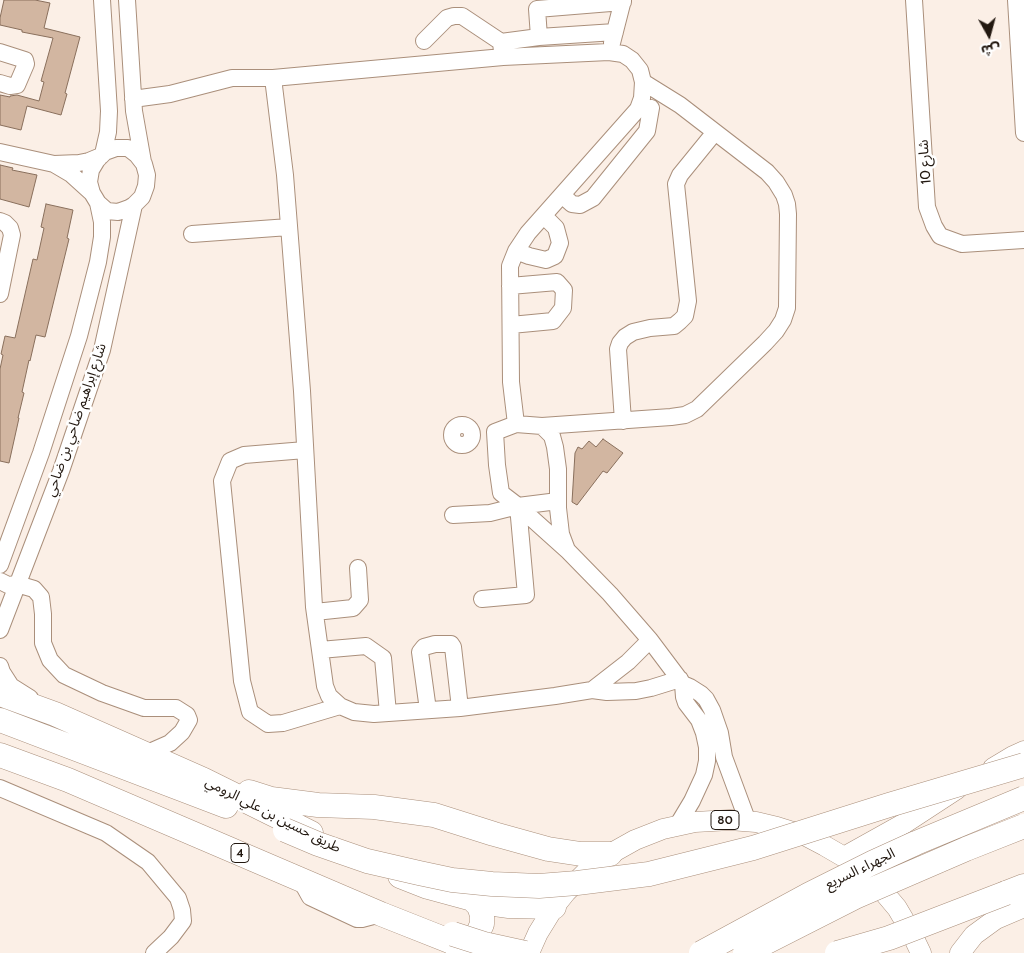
<!DOCTYPE html>
<html>
<head>
<meta charset="utf-8">
<style>
	body { margin:0 }
	#map { position:relative; width:1024px; height:953px; overflow:hidden; background:#fbefe6; font-family:Cabin,"Noto Sans Arabic",sans-serif }
	canvas { display:block }
	.north { position:absolute; left:964px; top:10px; width:50px; height:50px; -webkit-text-stroke:4px #fff; paint-order:stroke; rotate:173deg; font-size:14px; font-weight:700; line-height:20px; text-align:center; color:#221810 }
	.north::after { content:''; display:block; margin:auto; width:18px; height:22px; background:#221810; clip-path:polygon(50% 0,100% 100%,50% 72%,0 100%) }
</style>
</head>
<body>
<div id="map">
<canvas width="1024" height="953"></canvas>
<div class="north">ش</div>
</div>
<script>
const c = document.querySelector('canvas').getContext('2d');
c.lineJoin = 'round';
function fillPath(path, color) {
  c.fillStyle = color;
  c.fill(path, 'evenodd');
}
function shape(rows) {
  const path = new Path2D();
  for (const r of rows) {
    if (r.length === 3) {
      path.moveTo(r[0] + r[2], r[1]);
      path.arc(r[0], r[1], r[2], 0, 2 * Math.PI);
      continue;
    }
    path.moveTo(r[0], r[1]);
    for (let i = 2; i < r.length; i += 2) path.lineTo(r[i], r[i + 1]);
  }
  return path;
}
function strokePath(path, color, width, dash) {
  c.strokeStyle = color;
  c.lineWidth = width;
  c.lineCap = dash ? 'butt' : 'round';
  c.setLineDash(dash || []);
  c.stroke(path);
}
function write(font, color, halo, rows, align = 'center') {
  c.font = font + ' Cabin,"Noto Sans Arabic",sans-serif';
  c.lineWidth = 5;
  c.setLineDash([]);
  c.textBaseline = 'middle';
  c.strokeStyle = halo;
  c.fillStyle = color;
  for (const [text, x, y, turn = 0] of rows) {
    c.save();
    c.translate(x, y);
    c.rotate((+turn || 0) * Math.PI / 180);
    c.textAlign = isNaN(turn) ? turn : align;
    if (halo) c.strokeText(text, 0, 0);
    c.fillText(text, 0, 0);
    c.restore();
  }
}
const building = shape([
	[4,0,35,0,50,3,44,28,80,37,65,93,67,94,61,115,27,106,21,130,0,125,0,95,10,97,10,96,17,95,39,101,44,82,41,81,53,38,22,32,22,30,0,25,0,18,4,0],
	[0,165,13,168,12,170,37,175,29,207,0,199,0,165],
	[46,204,73,210,67,238,69,239,45,337,36,335,30,361,29,360,22,392,24,393,18,418,19,418,9,463,0,461,0,369,3,355,1,354,5,336,15,338,33,259,37,260,44,228,41,227,46,204],
	[603,439,623,453,607,473,603,471,577,505,572,502,575,453,578,447,582,449,589,441,596,447,603,439]
]);
fillPath(building, '#d2b6a1');
strokePath(building, '#896f5c', 1);
const minor = shape([
	[102,0,109,111,108,132,103,154],
	[127,0,134,111,143,162],
	[914,0,927,207,934,226,940,236,962,244,1024,240],
	[1016,0,1024,133],
	[539,37,537,9,623,2],
	[424,41,447,18,454,16,462,16,501,42,502,52],
	[501,42,539,37,615,32],
	[612,43,623,0],
	[0,52,25,60,26,64,17,85,10,86,0,83],
	[273,78,285,175,302,391,314,607,325,686,329,696,340,706,354,712,374,714,460,708,555,696,592,690,607,692,636,691,651,688,680,679],
	[133,99,170,94,232,78,273,78,503,57,609,52,623,54,632,60,640,70,643,82,642,98,638,109,528,233,516,251,510,266,511,382,516,424],
	[116,148,128,148,137,155,144,164,147,175,146,186,142,197,134,205,129,208,118,212,107,211,98,203,92,193,89,182,91,170,97,160,105,152,116,148],
	[0,152,54,164,79,163,89,161,101,156],
	[54,164,71,174,92,193],
	[562,195,572,204,580,205,593,198,647,131,651,108],
	[0,221,5,223,10,228,12,235,0,294],
	[192,234,289,227],
	[516,251,529,256,546,260,555,256,560,243,556,228,544,216],
	[510,286,557,282,564,290,563,308,553,321,511,325],
	[623,421,618,349,620,343,625,337,633,332,650,328,674,326,680,321,685,316,688,301,676,184,680,175,715,132],
	[462,435,10],
	[542,426,671,417,685,415,697,409,765,343,776,331,783,320,787,308,788,214,787,204,784,195,776,182,767,172,680,105,643,82],
	[305,450,244,455,230,461,222,481,242,681,250,712,268,724,283,723,340,706],
	[453,515,490,513,518,506,558,501],
	[567,550,561,534,558,508,558,469,555,447,552,436,542,426,516,424,495,432,497,465,501,493,518,506,567,550,610,594,650,640,683,684,684,697,686,703,699,720,704,733,707,747,707,761,704,775,692,801,677,826],
	[0,565,41,453,79,336,98,262,102,237,102,222,98,203],
	[0,581,8,585,17,584,34,589,41,597,43,614,43,643,50,660,64,675,102,693,144,708,176,708,187,715,189,720,182,732,170,743,145,754],
	[482,599,526,595,518,506],
	[315,612,353,608,360,600,358,568],
	[0,630,61,471,102,350,134,205],
	[320,650,366,646,383,658,388,713],
	[0,666,2,672,11,686,30,698],
	[683,684,690,687,701,694,706,699,712,710,720,733,724,757,748,822],
	[592,690,628,662,650,640],
	[428,710,420,652,424,647,435,644,451,644,453,647,460,708],
	[0,788,106,833,148,862,178,898,182,910,183,921,171,937,154,953],
	[300,879,310,897,357,919,362,919,381,914]
]);
const major = shape([
	[993,768,1013,756,1024,751],
	[844,857,905,823,957,789],
	[529,953,538,933,554,907,566,892,587,871,610,854,635,840,663,829,695,822,730,820,756,822,777,827,806,836,825,846,844,857,863,872,881,889,897,908,910,930,921,953],
	[960,953,974,935,996,919,1024,907]
]);
const highway = shape([
	[0,694,55,714,204,780,311,833],
	[0,720,226,806],
	[0,755,68,780,381,914,472,950],
	[249,792,271,799,318,805,374,807,434,815,494,834,548,849,581,854,610,854],
	[400,876,428,887,487,903,509,906,554,907],
	[1006,893,1024,886],
	[454,944,463,943,472,939,478,933,482,924,482,915,479,906,473,900]
]);
strokePath(minor, '#aa8f7b', 18);
strokePath(major, '#aa8f7b', 21);
strokePath(highway, '#aa8f7b', 25);
strokePath(minor, '#fff', 16);
strokePath(major, '#fff', 20);
strokePath(highway, '#fff', 24);
const highwayBridge = shape([
	[285,830,318,844,367,861,419,873,452,880,492,884,539,886,577,883,649,874,753,848,889,805,1024,765],
	[453,934,484,944,525,953],
	[701,953,808,895,872,863,916,843,1024,798],
	[745,953,855,897,966,849,1024,826],
	[837,953,889,938,1006,893]
]);
strokePath(highwayBridge, '#aa8f7b', 25, []);
strokePath(highwayBridge, '#fff', 24);
for (const [x, y, w] of [
	[725,820,28],
	[240,853,18]
]) {
  const box = new Path2D();
  box.roundRect(x - w / 2, y - 9.5, w, 19, 4);
  c.fillStyle = '#fff';
  c.fill(box);
  strokePath(box, '#221810', 1);
}
write('bold 12px', '#221810', null, [
	["80",725,820],
	["4",240,853]
]);
write('14px', '#221810', '#fff', [
	["شارع 10",925,162,-94],
	["شارع إبراهيم ضاحي بن ضاحي",76,420,-71],
	["طريق حسين بن علي الرومي",273,815,27],
	["الجهراء السريع",860,869,-26]
]);
</script>
</body>
</html>
